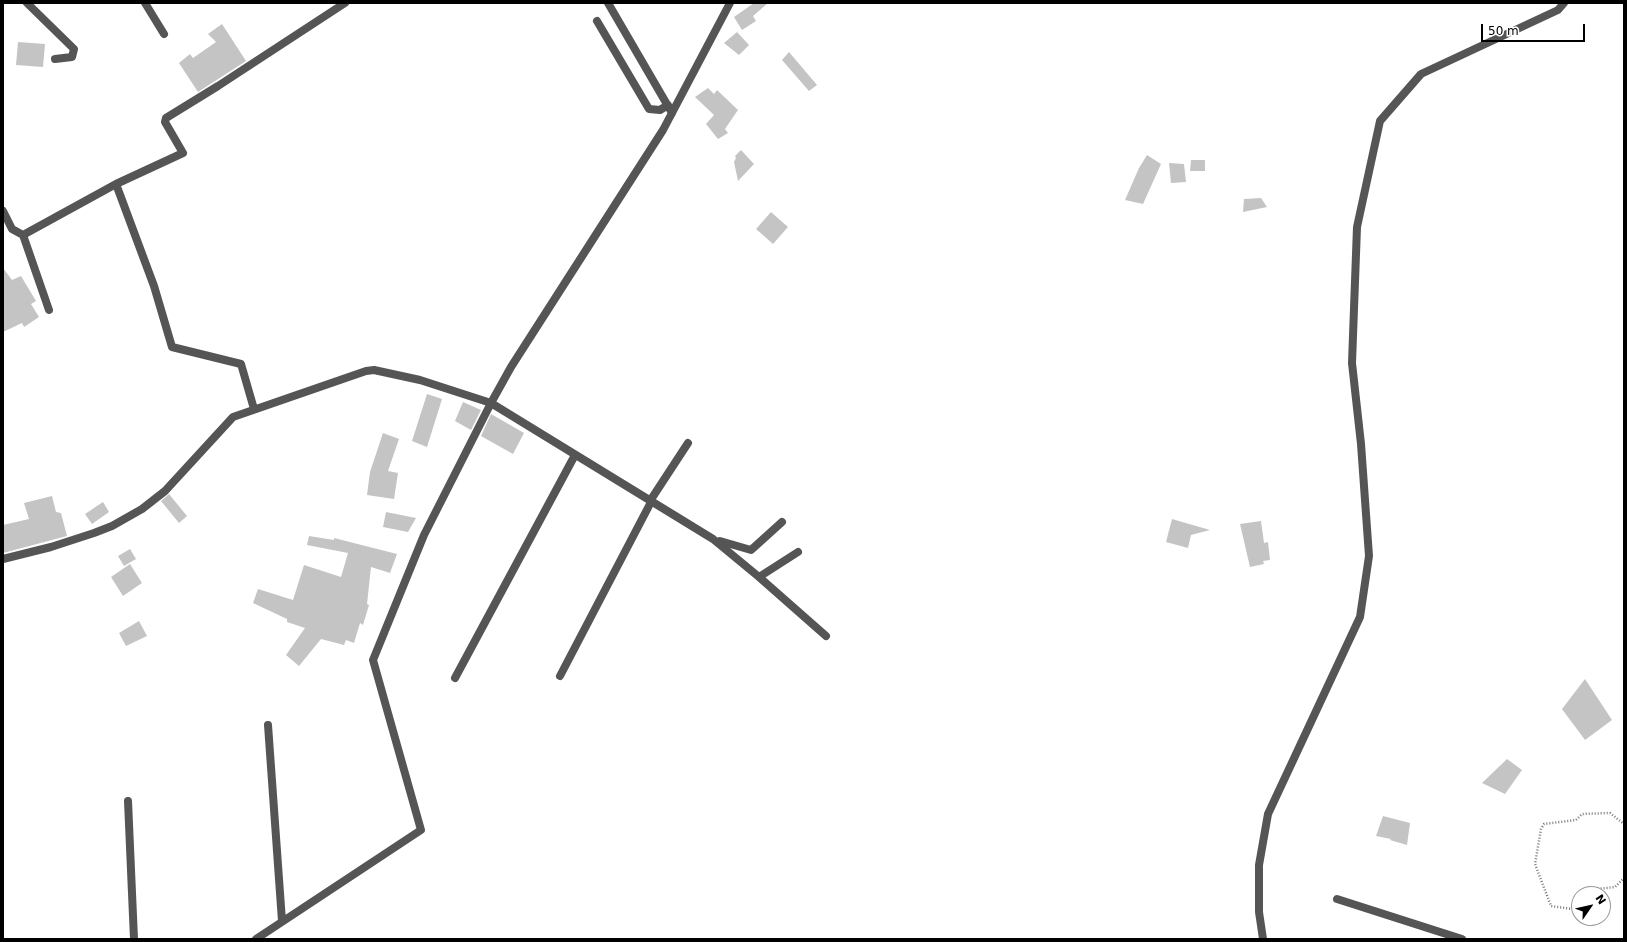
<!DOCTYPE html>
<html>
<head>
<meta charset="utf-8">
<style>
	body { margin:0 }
	#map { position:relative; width:1627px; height:942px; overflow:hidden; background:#fff; font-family:"DejaVu Sans",sans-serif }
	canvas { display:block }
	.frame { position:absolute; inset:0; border:4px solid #000; pointer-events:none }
	.north { position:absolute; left:1571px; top:886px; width:40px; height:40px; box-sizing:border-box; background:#fff; border:1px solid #999; border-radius:50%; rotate:56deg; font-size:11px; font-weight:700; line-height:16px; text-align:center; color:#000 }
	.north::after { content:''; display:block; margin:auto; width:14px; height:18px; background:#000; clip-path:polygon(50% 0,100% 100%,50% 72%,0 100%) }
	.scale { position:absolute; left:1481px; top:24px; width:104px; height:18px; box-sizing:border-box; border:2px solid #000; border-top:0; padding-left:5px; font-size:12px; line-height:14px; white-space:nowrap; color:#000; -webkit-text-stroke:3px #fff; paint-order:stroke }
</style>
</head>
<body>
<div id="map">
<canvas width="1627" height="942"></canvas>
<div class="frame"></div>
<div class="north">N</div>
<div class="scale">50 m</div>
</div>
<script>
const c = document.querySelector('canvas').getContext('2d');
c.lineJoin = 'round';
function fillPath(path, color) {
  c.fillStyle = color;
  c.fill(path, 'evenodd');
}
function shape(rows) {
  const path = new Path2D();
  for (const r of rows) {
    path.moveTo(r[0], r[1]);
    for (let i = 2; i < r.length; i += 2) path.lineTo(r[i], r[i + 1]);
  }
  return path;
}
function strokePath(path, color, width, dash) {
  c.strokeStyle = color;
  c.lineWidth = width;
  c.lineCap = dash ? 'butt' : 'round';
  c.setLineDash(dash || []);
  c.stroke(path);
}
fillPath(shape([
	[754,3,768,3,753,16,756,21,742,30,734,17],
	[222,24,246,61,198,92,179,63,190,54,193,58,216,42,208,34],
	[737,32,749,45,739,55,724,43],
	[18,42,45,44,43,67,16,65],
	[789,52,817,85,809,91,782,60],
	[708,88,714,94,717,90,738,110,725,129,728,133,718,139,706,124,714,115,695,97],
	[741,150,754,164,738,181,734,162,736,158,735,156],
	[1147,155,1161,164,1143,204,1125,200,1139,168],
	[1191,160,1205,160,1205,171,1190,171],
	[1169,163,1184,164,1186,182,1171,183],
	[1261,198,1267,207,1243,212,1244,199],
	[771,212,788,227,773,244,756,229],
	[3,268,12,280,21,276,36,301,31,304,39,317,24,327,22,323,3,332],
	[427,394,442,399,427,447,412,441],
	[463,402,481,410,471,430,455,421],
	[491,414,524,433,513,454,481,436],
	[383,433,399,439,388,471,398,473,394,499,367,495,370,472],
	[169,494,187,516,179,523,161,501],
	[52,496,56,512,61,513,67,536,3,553,3,525,29,519,24,503],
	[103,502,109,512,92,524,85,514],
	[386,512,416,518,408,532,383,527],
	[1172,519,1210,530,1191,535,1188,548,1166,542],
	[1261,521,1264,543,1268,542,1270,560,1263,561,1264,564,1250,567,1240,524],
	[309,536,334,540,334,538,397,554,390,573,371,567,367,604,369,605,363,625,360,623,354,643,346,640,344,645,321,639,299,666,286,655,305,628,287,622,287,619,253,603,258,589,293,600,304,565,341,577,348,553,307,545],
	[130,549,136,559,124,566,118,556],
	[130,564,142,583,123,596,111,577],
	[139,621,147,636,126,646,119,633],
	[1585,679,1612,720,1585,740,1562,709],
	[1507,759,1522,770,1505,794,1482,783],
	[1383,816,1410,823,1407,845,1390,840,1391,839,1376,836]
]), '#c4c4c4');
strokePath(shape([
	[1595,894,1597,889,1615,887,1624,878],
	[1579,910,1551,906,1535,864,1541,829,1544,824,1576,820,1582,814,1610,813,1624,824]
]), '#777', 2.5, [1, 2]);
strokePath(shape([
	[27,3,74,49,72,57,55,59],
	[145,3,164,34],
	[608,3,672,113],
	[597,21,649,109,660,110,668,105],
	[116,184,154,286,172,347,241,364,254,409],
	[3,211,12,229,23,235,49,310],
	[23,235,116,184,183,153,165,122,166,118,218,86,345,3],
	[650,501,688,443],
	[720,541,751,550,782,522],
	[3,559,51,547,94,533,112,526,142,509,165,491,233,417,366,371,374,370,420,380,491,403,713,539,759,577,826,636],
	[759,577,798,552],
	[560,676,651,502],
	[455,678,575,455],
	[268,725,282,921],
	[128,801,134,939],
	[1337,899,1462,939],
	[256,939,421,830,373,660,424,535,491,403,511,367,663,130,730,3]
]), '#555', 8);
strokePath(shape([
	[1263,939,1259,912,1259,865,1268,814,1360,617,1369,556,1361,444,1352,363,1357,227,1380,121,1421,74,1558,10,1564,3]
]), '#555', 8);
</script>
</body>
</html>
